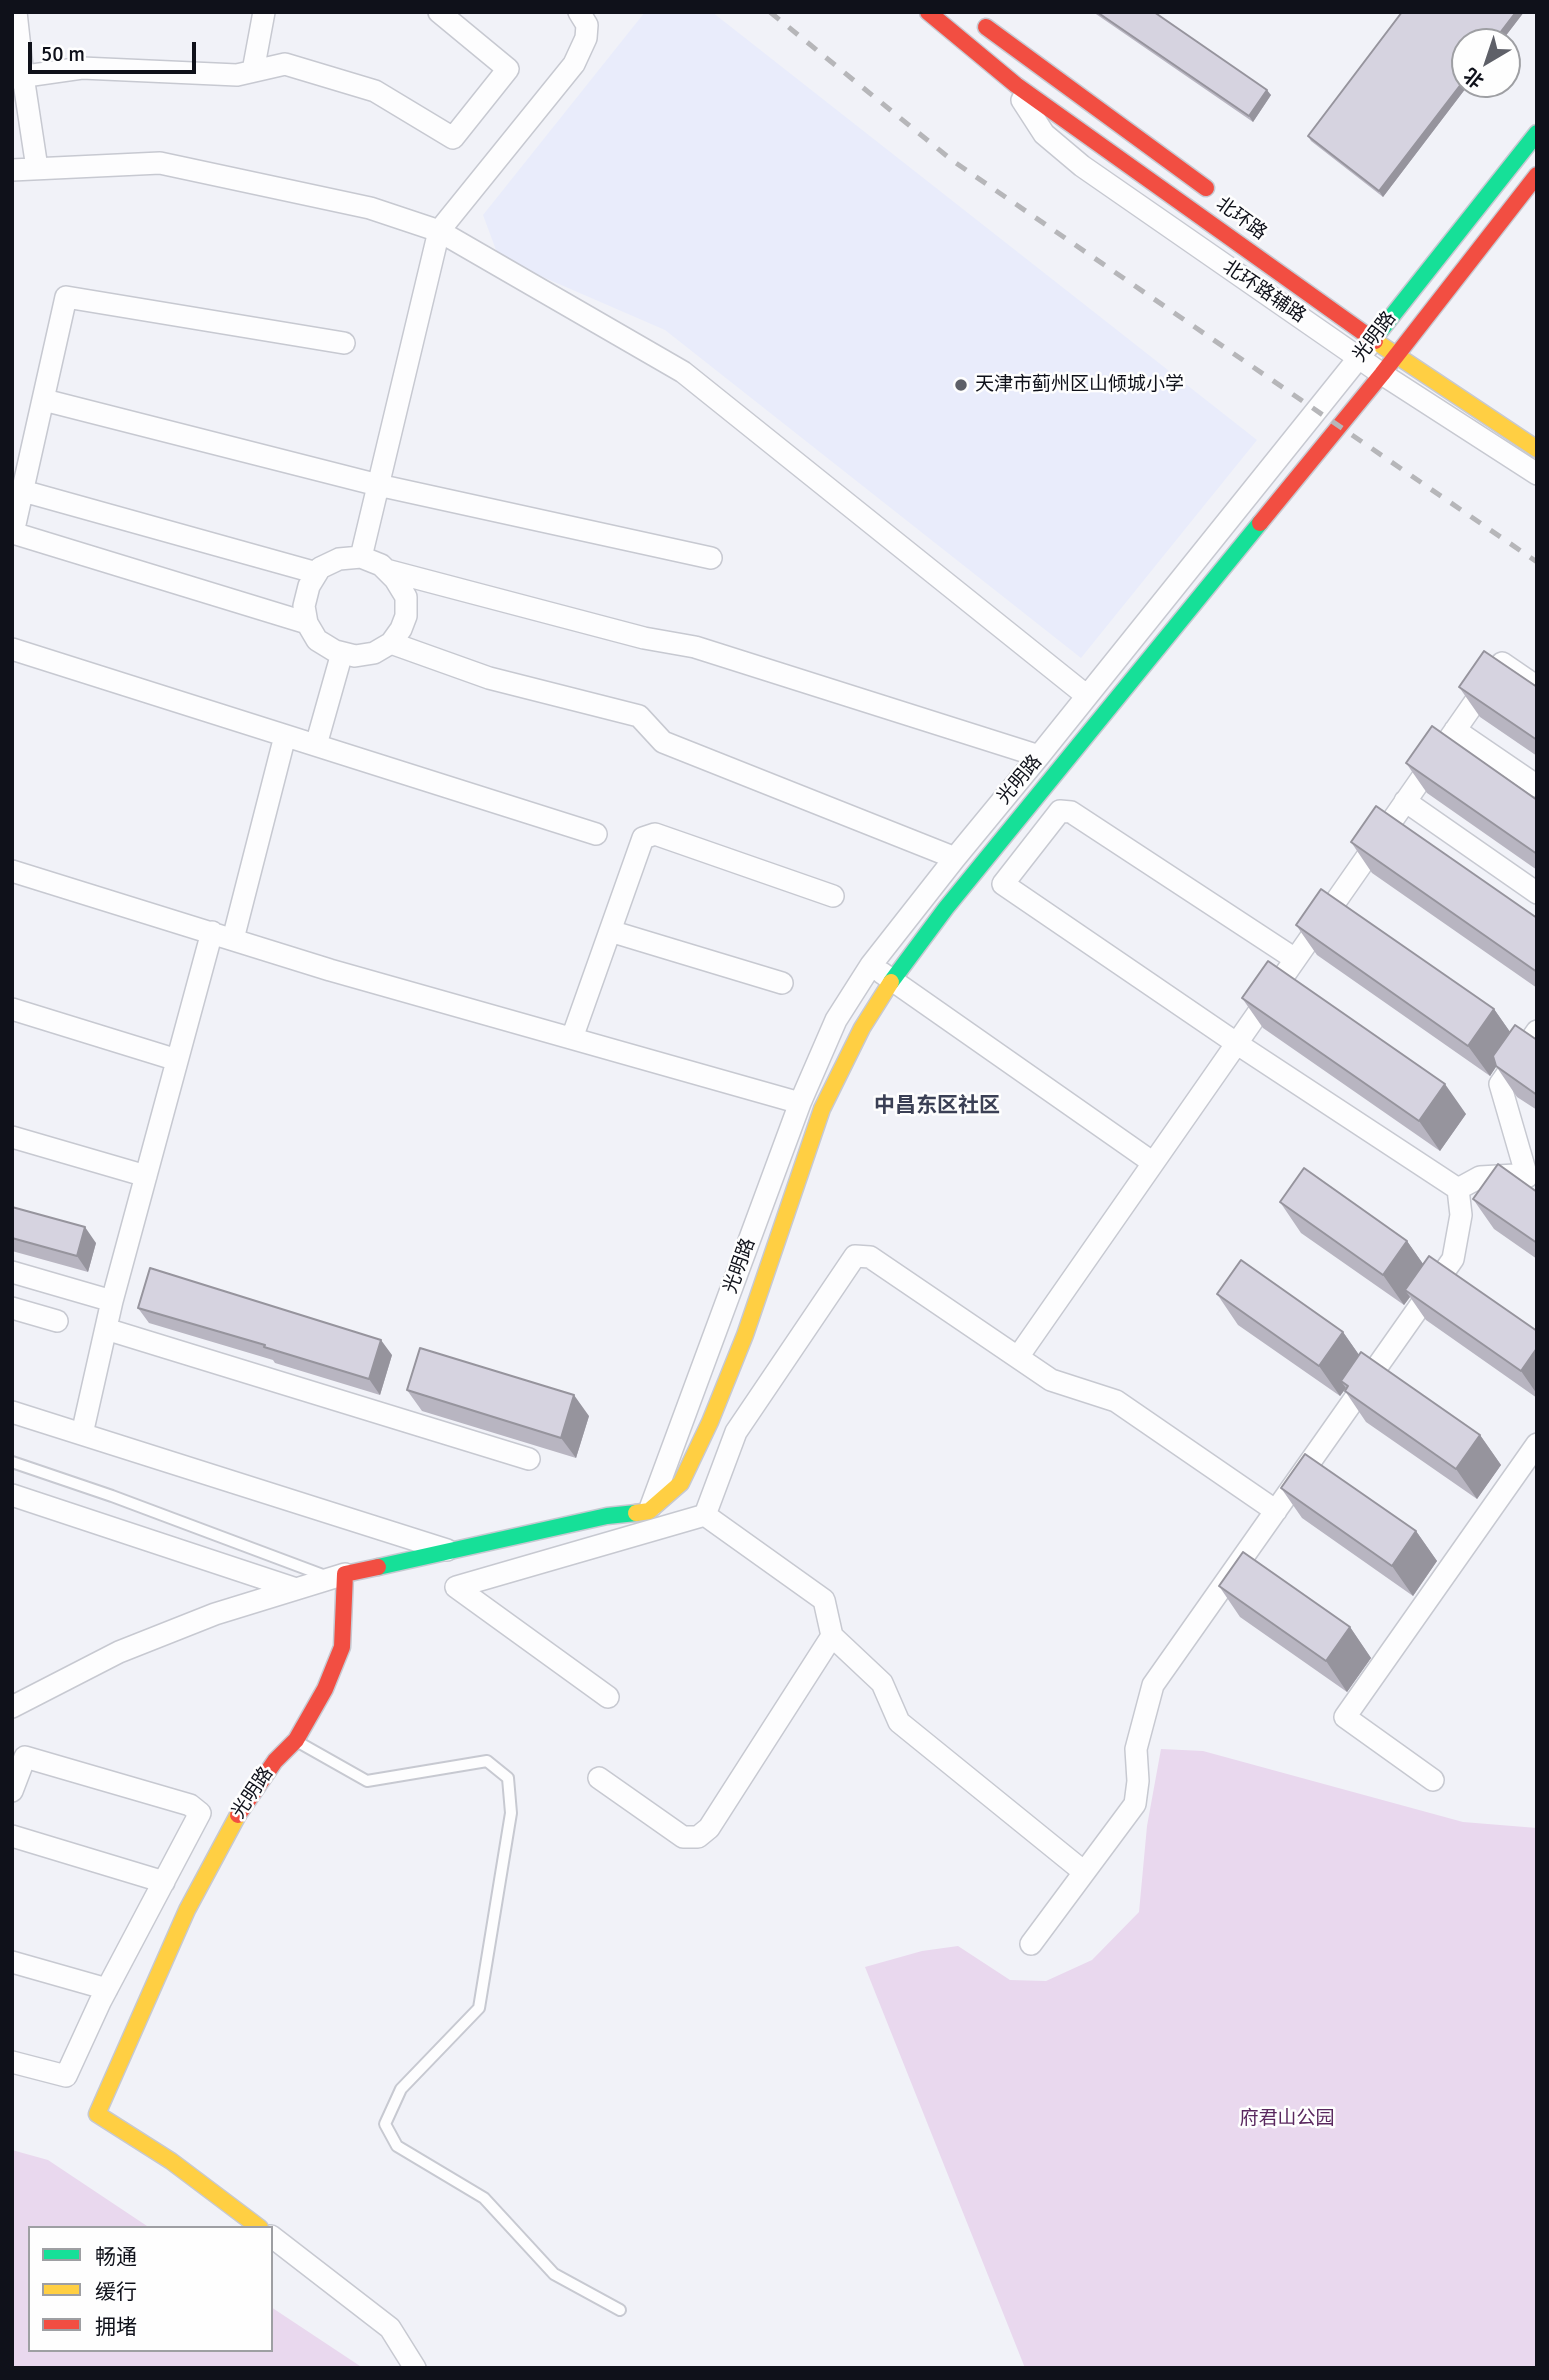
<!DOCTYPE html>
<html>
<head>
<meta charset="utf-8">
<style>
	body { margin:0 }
	#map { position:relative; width:1549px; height:2380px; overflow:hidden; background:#f1f2f8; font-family:Signika,"Noto Sans SC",sans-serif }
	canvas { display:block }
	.frame { position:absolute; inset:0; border:14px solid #0f111a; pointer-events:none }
	.legend { position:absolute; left:28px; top:2226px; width:245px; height:126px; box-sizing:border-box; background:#fefefe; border:2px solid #9e9fa3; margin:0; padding:9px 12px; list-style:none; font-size:21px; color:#0f111a }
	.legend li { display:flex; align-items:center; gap:14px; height:35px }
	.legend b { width:35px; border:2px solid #9e9fa3 }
	.north { position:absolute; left:1451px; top:28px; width:70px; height:70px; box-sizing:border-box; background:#fefefe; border:2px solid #9e9fa3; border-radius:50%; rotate:219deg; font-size:19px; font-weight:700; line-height:28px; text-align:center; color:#0f111a }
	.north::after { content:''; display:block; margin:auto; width:24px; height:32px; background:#5e6068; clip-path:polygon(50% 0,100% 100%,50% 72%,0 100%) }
	.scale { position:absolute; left:28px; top:42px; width:168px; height:32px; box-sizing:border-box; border:4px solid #0f111a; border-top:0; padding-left:9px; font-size:21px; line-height:24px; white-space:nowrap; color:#0f111a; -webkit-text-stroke:5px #fefefe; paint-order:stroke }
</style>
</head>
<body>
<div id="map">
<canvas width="1549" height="2380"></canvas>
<div class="frame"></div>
<ul class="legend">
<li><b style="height:9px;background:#16e098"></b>畅通</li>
<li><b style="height:9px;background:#ffcf43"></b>缓行</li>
<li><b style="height:9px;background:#f24e42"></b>拥堵</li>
</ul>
<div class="north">北</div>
<div class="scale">50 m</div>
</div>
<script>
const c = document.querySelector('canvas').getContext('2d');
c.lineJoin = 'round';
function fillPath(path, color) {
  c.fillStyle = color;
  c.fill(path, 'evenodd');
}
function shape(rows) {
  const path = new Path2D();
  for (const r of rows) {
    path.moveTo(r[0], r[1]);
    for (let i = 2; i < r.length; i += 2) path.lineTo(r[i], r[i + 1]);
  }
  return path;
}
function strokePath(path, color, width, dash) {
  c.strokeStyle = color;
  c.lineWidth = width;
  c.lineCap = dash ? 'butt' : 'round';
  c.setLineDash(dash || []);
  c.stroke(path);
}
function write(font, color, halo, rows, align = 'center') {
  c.font = font + ' Signika,"Noto Sans SC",sans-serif';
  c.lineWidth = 5;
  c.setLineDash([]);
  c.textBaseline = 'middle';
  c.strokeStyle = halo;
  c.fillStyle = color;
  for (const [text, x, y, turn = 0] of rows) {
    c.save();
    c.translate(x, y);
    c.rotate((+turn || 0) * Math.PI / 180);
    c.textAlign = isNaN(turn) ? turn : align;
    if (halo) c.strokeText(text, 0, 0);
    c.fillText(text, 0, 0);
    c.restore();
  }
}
fillPath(shape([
	[645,12,712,12,1257,440,1081,658,665,330,499,258,483,215]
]), '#e9ecfb');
fillPath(shape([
	[1161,1749,1203,1751,1463,1822,1537,1828,1537,2368,1025,2368,865,1967,922,1951,958,1946,1010,1980,1046,1981,1092,1960,1139,1912,1147,1826],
	[12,2150,48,2160,150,2228,30,2228,30,2350,271,2350,271,2307,363,2368,12,2368]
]), '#e9d8ee');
const lane = shape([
	[12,1462,112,1496,328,1577],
	[298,1742,367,1781,487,1761,508,1778,511,1813,479,2008,401,2089,385,2124,397,2146,484,2198,554,2274,620,2310]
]);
const street = shape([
	[16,12,23,76,37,168],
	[253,71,264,12],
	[12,78,82,68,237,75,285,64,375,91,453,138,508,69,439,12],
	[1022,100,1044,134,1082,166,1382,374,1537,474],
	[12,170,160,163,370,208,439,231,683,372,1087,696],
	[44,400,378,485,711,558],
	[23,491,317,573],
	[361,557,439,231,574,64,586,38,587,25,579,12],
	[386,570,644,638,695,647,1039,756],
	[307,623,13,533,66,297,344,343],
	[391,643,401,629,406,616,406,597,395,579,381,565,361,557,339,559,320,568,309,586,304,606,307,623,317,640,335,651,355,656,374,653,391,643,489,678,639,716,663,742,955,858],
	[12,649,596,834],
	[1455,730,1537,786],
	[316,745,342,653],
	[1405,801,1537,893],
	[12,871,330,970,800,1103],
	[610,931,782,983],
	[233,939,285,736],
	[882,973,1152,1162],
	[12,1009,177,1060],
	[572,1038,643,838,655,834,833,896],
	[12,1137,146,1176],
	[1527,1177,1500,1084,1537,1031],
	[1458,1189,1480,1177,1515,1175],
	[12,1272,112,1301],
	[12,1308,57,1321],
	[106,1329,529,1459],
	[1018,1357,1502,663,1537,687],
	[12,1412,447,1550],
	[82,1434,112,1301,212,932],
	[12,1495,296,1589],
	[651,1506,800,1103,836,1020,871,965,955,858,1039,756,1373,340],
	[705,1515,824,1600,832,1636,882,1683,899,1722,1084,1872],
	[608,1697,456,1587,705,1515,736,1432,855,1256,870,1257,1051,1380,1116,1401,1276,1511],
	[12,1707,119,1652,215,1614,345,1574],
	[599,1778,683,1837,698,1837,709,1828,832,1636],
	[1433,1780,1345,1717,1537,1444],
	[12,1791,25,1757,190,1805,200,1813,100,2002,66,2076,12,2062],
	[12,1836,164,1882],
	[1031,1944,1135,1804,1138,1781,1136,1749,1153,1685,1453,1259,1461,1215,1458,1189,1236,1043,1003,884,1060,811,1071,812,1295,959],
	[12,1962,107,1989],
	[271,2236,390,2328,415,2368]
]);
const fast = shape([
	[1373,340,1537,133],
	[891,982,946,908,1260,523],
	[378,1567,607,1516,636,1513]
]);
const slow = shape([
	[1375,341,1537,449],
	[636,1513,649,1511,681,1483,710,1422,745,1335,822,1109,862,1028,891,982],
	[238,1815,187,1910,97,2114,171,2161,260,2228]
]);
const jam = shape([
	[928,12,1016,85,1375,341],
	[986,27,1206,188],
	[1260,523,1382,374,1537,175],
	[238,1815,275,1761,296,1740,325,1689,342,1647,345,1574,378,1567]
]);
strokePath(lane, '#c7c9d1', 14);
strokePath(street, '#c7c9d1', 24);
strokePath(fast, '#c7c9d1', 19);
strokePath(slow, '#c7c9d1', 19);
strokePath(jam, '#c7c9d1', 19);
strokePath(lane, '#fdfdfe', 10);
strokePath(street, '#fdfdfe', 21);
strokePath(fast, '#16e098', 16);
strokePath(slow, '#ffcf43', 16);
strokePath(jam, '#f24e42', 16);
strokePath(shape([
	[770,12,953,161,1537,562]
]), '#b6b6b9', 5, [12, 12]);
fillPath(shape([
	[1093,12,1154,12,1271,95,1253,122],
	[1402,12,1524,12,1501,42,1465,84,1469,84,1383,197,1311,141,1308,136],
	[1459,687,1537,687,1537,756,1480,717],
	[1406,763,1537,800,1537,870,1427,793],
	[1351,842,1537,918,1537,988,1372,873],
	[1296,925,1494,1009,1510,1032,1537,1040,1537,1110,1517,1097,1496,1066,1490,1076,1317,955],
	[1242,998,1466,1114,1440,1151,1263,1028],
	[1537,1192,1537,1259,1494,1229,1473,1199],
	[1280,1202,1407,1241,1423,1264,1537,1331,1537,1398,1426,1320,1410,1297,1404,1305,1301,1233],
	[12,1207,96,1243,88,1272,12,1251],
	[1217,1294,1343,1332,1359,1355,1480,1435,1501,1465,1477,1499,1366,1422,1345,1391,1346,1388,1340,1396,1238,1325],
	[138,1308,392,1355,380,1395,275,1363,273,1360,149,1323],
	[407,1390,589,1416,576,1458,422,1411],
	[1281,1488,1416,1531,1437,1561,1413,1596,1302,1518],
	[1219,1586,1350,1627,1371,1658,1347,1692,1240,1617]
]), '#b8b5c1');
fillPath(shape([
	[1516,12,1524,12,1501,42,1493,42],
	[1465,79,1465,84,1469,84,1383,197,1379,191],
	[1267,90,1271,95,1253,122,1249,116],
	[1494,1009,1515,1039,1490,1076,1468,1046],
	[1445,1084,1466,1114,1440,1151,1419,1121],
	[85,1227,96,1243,88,1272,77,1256],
	[1407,1241,1428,1271,1405,1290,1410,1297,1404,1305,1383,1275],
	[1343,1332,1364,1362,1341,1381,1346,1388,1340,1396,1319,1366],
	[381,1340,392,1355,380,1395,369,1379],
	[1537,1348,1537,1394,1521,1371],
	[574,1395,589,1416,576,1458,561,1438],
	[1480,1435,1501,1465,1477,1499,1456,1469],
	[1416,1531,1437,1561,1413,1596,1392,1566],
	[1350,1627,1371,1658,1347,1692,1326,1661]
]), '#96949d');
const building = shape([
	[1097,12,1154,12,1267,90,1249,116,1097,12],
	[1402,12,1516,12,1493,42,1465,42,1465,79,1379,191,1308,136,1402,12],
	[1484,651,1537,687,1537,740,1459,687,1484,651],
	[1432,726,1537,800,1537,854,1406,763,1432,726],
	[1376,806,1537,918,1537,972,1351,842,1376,806],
	[1321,889,1494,1009,1468,1046,1296,925,1321,889],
	[1268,961,1445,1084,1419,1121,1242,998,1268,961],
	[1515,1025,1537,1040,1537,1095,1496,1066,1493,1056,1515,1025],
	[1498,1164,1537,1192,1537,1243,1473,1199,1498,1164],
	[1304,1168,1407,1241,1383,1275,1280,1202,1304,1168],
	[12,1207,85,1227,77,1256,12,1238,12,1207],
	[1429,1256,1537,1331,1537,1348,1521,1371,1405,1290,1429,1256],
	[1241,1260,1343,1332,1319,1366,1217,1294,1241,1260],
	[150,1268,381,1340,369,1379,264,1347,265,1345,138,1308,150,1268],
	[420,1348,574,1395,561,1438,407,1390,420,1348],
	[1361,1352,1480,1435,1456,1469,1345,1391,1348,1386,1341,1381,1361,1352],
	[1305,1454,1416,1531,1392,1566,1281,1488,1305,1454],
	[1243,1552,1350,1627,1326,1661,1219,1586,1243,1552]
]);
fillPath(building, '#d6d3e0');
strokePath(building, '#96949d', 2);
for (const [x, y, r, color] of [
	[961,385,7,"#5e6068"]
]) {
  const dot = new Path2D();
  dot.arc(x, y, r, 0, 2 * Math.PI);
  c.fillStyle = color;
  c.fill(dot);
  strokePath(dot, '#fefefe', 2.5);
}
write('19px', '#0f111a', '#fefefe', [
	["北环路",1241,219,36],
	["北环路辅路",1264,292,34],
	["光明路",1375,337,-53],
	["光明路",1020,780,-50],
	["光明路",740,1266,-70],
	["光明路",253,1793,-56]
]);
write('19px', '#0f111a', '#fefefe', [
	["天津市蓟州区山倾城小学",975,385]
], 'left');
write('19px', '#59275e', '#fefefe', [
	["府君山公园",1287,2119]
]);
write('bold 21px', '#3b4055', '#fefefe', [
	["中昌东区社区",937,1106]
]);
</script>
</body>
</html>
